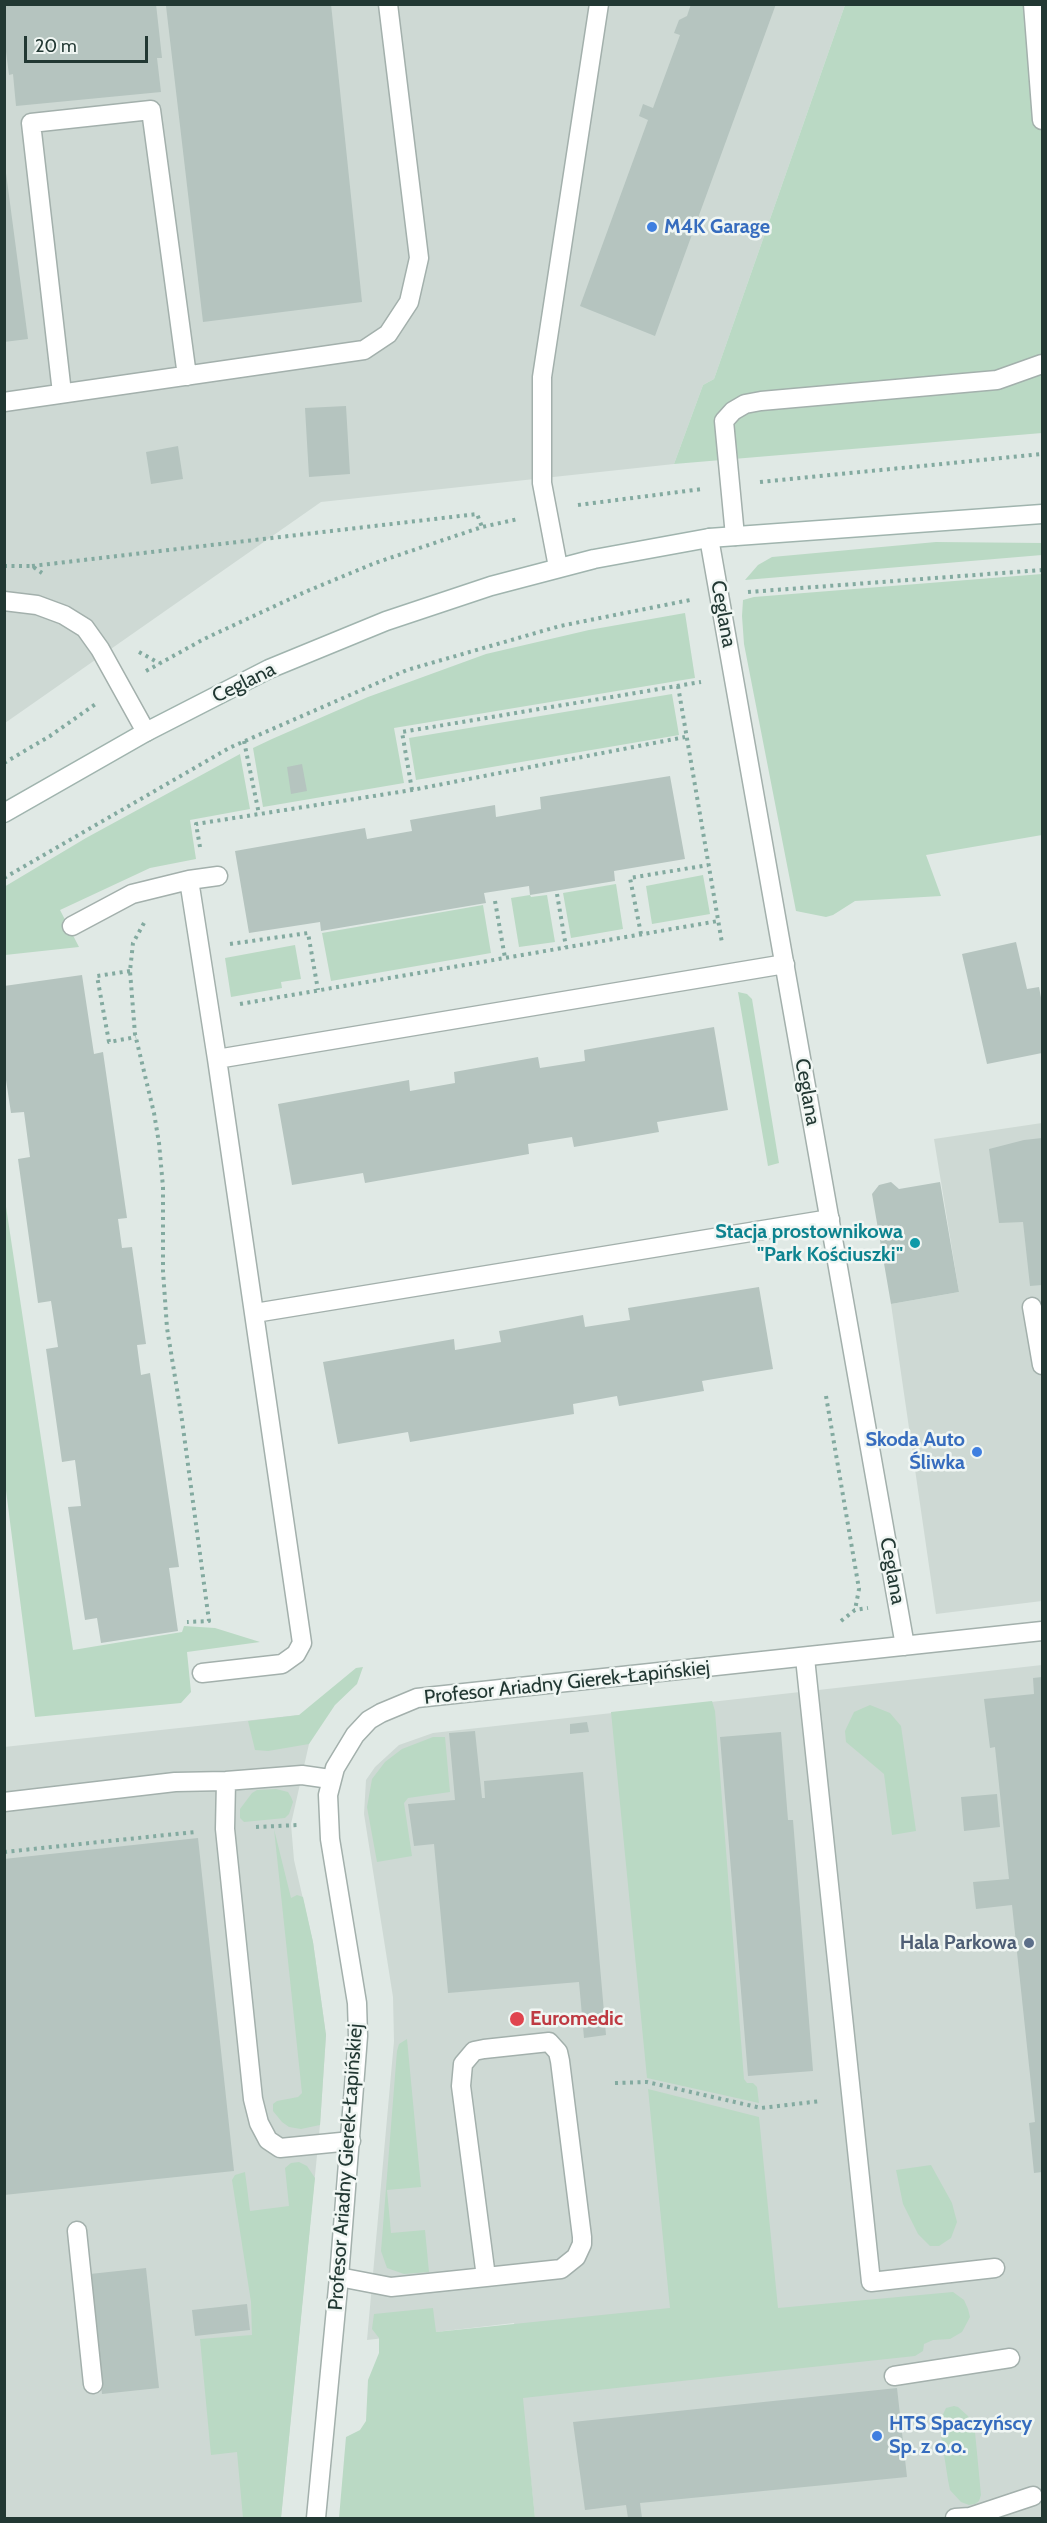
<!DOCTYPE html>
<html>
<head>
<meta charset="utf-8">
<style>
	body { margin:0 }
	#map { position:relative; width:1047px; height:2523px; overflow:hidden; background:#e0e9e5; font-family:Cabin,sans-serif }
	canvas { display:block }
	.frame { position:absolute; inset:0; border:6px solid #223833; pointer-events:none }
	.scale { position:absolute; left:24px; top:36px; width:124px; height:27px; box-sizing:border-box; border:3px solid #223833; border-top:0; padding-left:8px; font-size:18px; line-height:21px; white-space:nowrap; color:#223833; -webkit-text-stroke:4px #f0f6f3; paint-order:stroke }
</style>
</head>
<body>
<div id="map">
<canvas width="1047" height="2523"></canvas>
<div class="frame"></div>
<div class="scale">20 m</div>
</div>
<script>
const c = document.querySelector('canvas').getContext('2d');
c.lineJoin = 'round';
function fillPath(path, color) {
  c.fillStyle = color;
  c.fill(path, 'evenodd');
}
function shape(rows) {
  const path = new Path2D();
  for (const r of rows) {
    path.moveTo(r[0], r[1]);
    for (let i = 2; i < r.length; i += 2) path.lineTo(r[i], r[i + 1]);
  }
  return path;
}
function strokePath(path, color, width, dash) {
  c.strokeStyle = color;
  c.lineWidth = width;
  c.lineCap = dash ? 'butt' : 'round';
  c.setLineDash(dash || []);
  c.stroke(path);
}
function write(font, color, halo, rows, align = 'center') {
  c.font = font + ' Cabin,sans-serif';
  c.lineWidth = 5;
  c.setLineDash([]);
  c.textBaseline = 'middle';
  c.strokeStyle = halo;
  c.fillStyle = color;
  for (const [text, x, y, turn = 0] of rows) {
    c.save();
    c.translate(x, y);
    c.rotate((+turn || 0) * Math.PI / 180);
    c.textAlign = isNaN(turn) ? turn : align;
    if (halo) c.strokeText(text, 0, 0);
    c.fillText(text, 0, 0);
    c.restore();
  }
}
fillPath(shape([
	[5,5,845,5,714,379,703,385,674,464,321,502,5,723],
	[1042,1123,1042,1601,936,1614,891,1304,959,1292,934,1139],
	[1042,1665,1042,2518,535,2518,514,2323,367,2340,394,2041,393,1997,364,1814,366,1780,375,1767,399,1745,433,1733],
	[299,1715,309,1744,291,1824,294,1860,313,1942,326,2035,320,2125,281,2518,5,2518,4,1747]
]), '#ced9d4');
fillPath(shape([
	[845,5,1042,5,1042,433,674,464,703,385,714,379],
	[936,542,1042,543,1042,555,745,580,758,565,772,557],
	[1042,574,1042,835,926,855,941,896,855,901,833,915,826,917,796,911,744,644,742,616,743,600,754,597],
	[685,613,695,678,394,728,404,783,263,807,253,748,272,739,368,697,486,654,589,630],
	[672,694,679,735,416,780,409,738],
	[240,754,250,809,190,820,196,859,150,868,60,910,79,947,5,955,4,887,86,838],
	[703,875,710,914,652,924,646,886],
	[616,884,623,929,571,938,563,893],
	[530,895,531,897,547,895,555,942,519,947,511,898],
	[483,905,491,953,331,981,322,933],
	[295,945,301,979,281,982,282,988,231,997,225,958],
	[738,992,747,994,752,999,779,1163,768,1166],
	[5,1200,73,1650,182,1632,184,1626,215,1628,260,1642,187,1652,191,1692,181,1703,35,1717,4,1475],
	[363,1667,357,1684,335,1705,309,1744,268,1751,255,1750,248,1721,299,1715,356,1668],
	[712,1701,715,1711,744,2079,747,2083,753,2083,757,2087,759,2103,647,2078,611,1712],
	[870,1705,890,1713,901,1726,916,1831,892,1835,884,1774,846,1742,845,1731,854,1712],
	[433,1737,445,1737,450,1792,408,1798,404,1803,412,1856,377,1862,367,1807,372,1779,385,1762,402,1749],
	[276,1789,288,1792,291,1797,293,1802,289,1814,285,1818,244,1822,240,1818,240,1809,252,1793,257,1790],
	[274,1829,291,1898,297,1895,303,1897,313,1942,326,2035,320,2125,301,2129,289,2127,282,2122,273,2111,273,2104,277,2101,298,2097,302,2093],
	[407,2039,421,2187,387,2190,391,2233,425,2230,429,2272,404,2274,387,2268,381,2251,397,2051,399,2044],
	[648,2089,759,2117,778,2308,953,2292,964,2300,968,2309,970,2317,962,2332,950,2339,933,2340,924,2344,923,2351,915,2356,523,2398,535,2518,339,2518,346,2437,360,2430,366,2421,368,2380,379,2353,379,2338,372,2329,374,2314,433,2308,436,2332,670,2308],
	[299,2162,307,2166,315,2178,281,2518,243,2518,237,2452,211,2455,200,2339,252,2335,251,2302,232,2180,235,2175,245,2172,250,2211,289,2206,285,2168,291,2163],
	[931,2165,952,2203,957,2222,951,2238,939,2246,930,2246,918,2234,903,2204,896,2170],
	[954,2406,958,2407,968,2416,975,2432,981,2495,979,2501,975,2504,969,2505,961,2502,950,2490,948,2480,939,2423,946,2408]
]), '#bad9c4');
fillPath(shape([
	[4,4,156,4,162,58,157,58,161,92,16,106,13,74,9,75,4,36],
	[171,4,331,4,362,302,203,322,166,6],
	[691,4,776,4,655,336,580,306,648,120,639,116,643,104,653,108,680,35,674,33,679,20,687,16],
	[4,158,28,339,4,342],
	[346,406,350,474,309,477,305,408],
	[178,446,183,479,151,484,146,452],
	[302,764,307,791,291,794,287,767],
	[670,776,685,859,614,871,615,881,530,895,529,886,484,893,486,903,321,931,320,922,249,933,235,851,365,828,367,839,412,831,410,820,495,805,496,817,541,809,540,797],
	[1016,942,1027,989,1039,987,1042,1003,1042,1053,987,1064,962,954],
	[82,975,94,1054,103,1052,127,1218,118,1219,122,1248,132,1247,146,1344,137,1345,141,1375,150,1373,179,1567,169,1568,178,1631,101,1643,97,1618,85,1620,68,1507,81,1506,75,1460,62,1462,46,1349,58,1347,51,1301,38,1303,18,1159,30,1157,24,1112,11,1113,4,1067,4,986],
	[714,1027,728,1110,657,1122,659,1132,574,1147,572,1137,528,1144,529,1154,365,1183,363,1173,292,1185,278,1104,409,1080,410,1091,455,1083,454,1072,538,1057,540,1068,585,1061,584,1050],
	[1042,1138,1042,1285,1030,1286,1023,1222,999,1223,989,1149,1024,1140],
	[891,1182,899,1189,940,1182,959,1292,891,1304,872,1194,879,1185],
	[759,1287,773,1369,702,1381,704,1391,619,1406,617,1396,573,1404,574,1414,410,1442,408,1432,338,1444,323,1362,454,1339,455,1350,501,1342,499,1331,583,1315,585,1327,630,1320,628,1308],
	[1042,1677,1042,2172,1034,2173,1029,2123,1035,2122,1012,1905,976,1909,973,1882,1009,1879,995,1747,990,1748,984,1699,1034,1694,1033,1678],
	[587,1722,589,1732,570,1734,570,1724],
	[475,1731,482,1798,485,1798,484,1781,583,1772,606,2035,584,2038,579,1982,448,1993,434,1844,414,1846,408,1804,455,1800,449,1733],
	[781,1732,788,1820,793,1820,813,2071,748,2076,720,1737],
	[997,1794,1000,1827,964,1831,961,1797],
	[198,1838,234,2171,4,2195,4,1859],
	[146,2268,159,2388,102,2394,90,2274],
	[247,2304,250,2330,195,2336,192,2310],
	[897,2388,907,2477,640,2503,642,2518,628,2518,626,2505,585,2510,573,2422]
]), '#b5c4bf');
const lane = shape([
	[1033,4,1042,120],
	[62,393,31,123,151,110,187,376],
	[4,402,364,350,388,334,409,302,419,258,388,4],
	[735,536,724,421,733,411,745,404,761,401,997,380,1042,364],
	[558,567,542,483,542,377,599,4],
	[4,601,37,605,64,615,85,628,100,649,146,732],
	[218,876,189,880,217,1059,785,964],
	[72,926,132,894,189,880],
	[1032,1307,1042,1365],
	[255,1313,830,1219],
	[805,1658,871,2282,995,2268],
	[202,1673,282,1664,296,1654,302,1643,217,1059],
	[226,1781,225,1829,253,2099,259,2123,268,2140,280,2148,351,2141],
	[4,1802,175,1782,226,1781,302,1775,330,1779],
	[77,2231,93,2384],
	[339,2277,391,2287,486,2277,561,2269,576,2257,582,2244,582,2237,560,2061,558,2052,549,2042,484,2049,474,2051,463,2064,461,2086,486,2277],
	[894,2376,1010,2358],
	[955,2518,970,2517,1033,2496]
]);
const street = shape([
	[709,538,905,1646],
	[316,2518,339,2277,358,2036,357,2003,330,1839,328,1795,335,1768,355,1735,369,1720,381,1713,417,1698,1042,1631]
]);
const secondary = shape([
	[4,813,146,732,269,669,386,621,491,586,594,559,709,538,1042,514]
]);
strokePath(lane, '#a3b0ac', 21);
strokePath(street, '#a3b0ac', 21);
strokePath(secondary, '#a0b4ae', 21);
strokePath(shape([
	[760,482,1042,454],
	[578,505,702,489],
	[4,566,32,566,42,573],
	[32,566,477,514,482,527],
	[748,592,1042,570],
	[139,652,159,663],
	[146,671,204,639,305,592,375,563,482,527,518,519],
	[678,686,722,943],
	[244,741,259,814],
	[4,763,50,736,97,703],
	[412,790,402,732,701,682],
	[200,847,196,824,412,790,685,737],
	[4,878,229,748,407,670,560,626,690,600],
	[557,894,566,947],
	[495,901,505,958],
	[144,923,133,943,130,971,135,1034,154,1113,159,1143,163,1187,163,1271,167,1328,182,1420,209,1621,187,1622],
	[641,934,630,878,708,865],
	[230,944,308,933,318,990],
	[130,971,97,976,109,1042,136,1037],
	[240,1004,718,921],
	[826,1396,859,1589,855,1610],
	[841,1621,855,1610,868,1608],
	[256,1827,298,1825],
	[4,1852,195,1832],
	[615,2083,647,2082,761,2108,821,2101]
]), '#83aaa0', 4, [3, 4.5]);
strokePath(lane, '#fff', 18);
strokePath(street, '#fff', 18);
strokePath(secondary, '#fff', 18);
for (const [x, y, r, color] of [
	[652,227,6,"#3f7fe0"],
	[915,1243,6,"#0f9aa8"],
	[977,1452,6,"#3f7fe0"],
	[1029,1943,6,"#5c6f8a"],
	[517,2019,8,"#e0444e"],
	[877,2436,6,"#3f7fe0"]
]) {
  const dot = new Path2D();
  dot.arc(x, y, r, 0, 2 * Math.PI);
  c.fillStyle = color;
  c.fill(dot);
  strokePath(dot, '#f0f6f3', 2);
}
write('bold 20px', '#366cbe', '#f0f6f3', [
	["M4K Garage",664,227],
	["Skoda Auto",965,1440,"right"],
	["Śliwka",965,1463,"right"],
	["HTS Spaczyńscy",889,2424],
	["Sp. z o.o.",889,2447]
], 'left');
write('20px', '#223833', '#f0f6f3', [
	["Ceglana",723,614,80],
	["Ceglana",244,683,-26],
	["Ceglana",807,1092,80],
	["Ceglana",892,1571,80],
	["Profesor Ariadny Gierek-Łapińskiej",567,1683,-6],
	["Profesor Ariadny Gierek-Łapińskiej",346,2167,-86]
]);
write('bold 20px', '#0d838f', '#f0f6f3', [
	["Stacja prostownikowa",903,1232],
	["\"Park Kościuszki\"",903,1255]
], 'right');
write('bold 20px', '#4e5e75', '#f0f6f3', [
	["Hala Parkowa",1017,1943]
], 'right');
write('bold 20px', '#be3a42', '#f0f6f3', [
	["Euromedic",530,2019]
], 'left');
</script>
</body>
</html>
